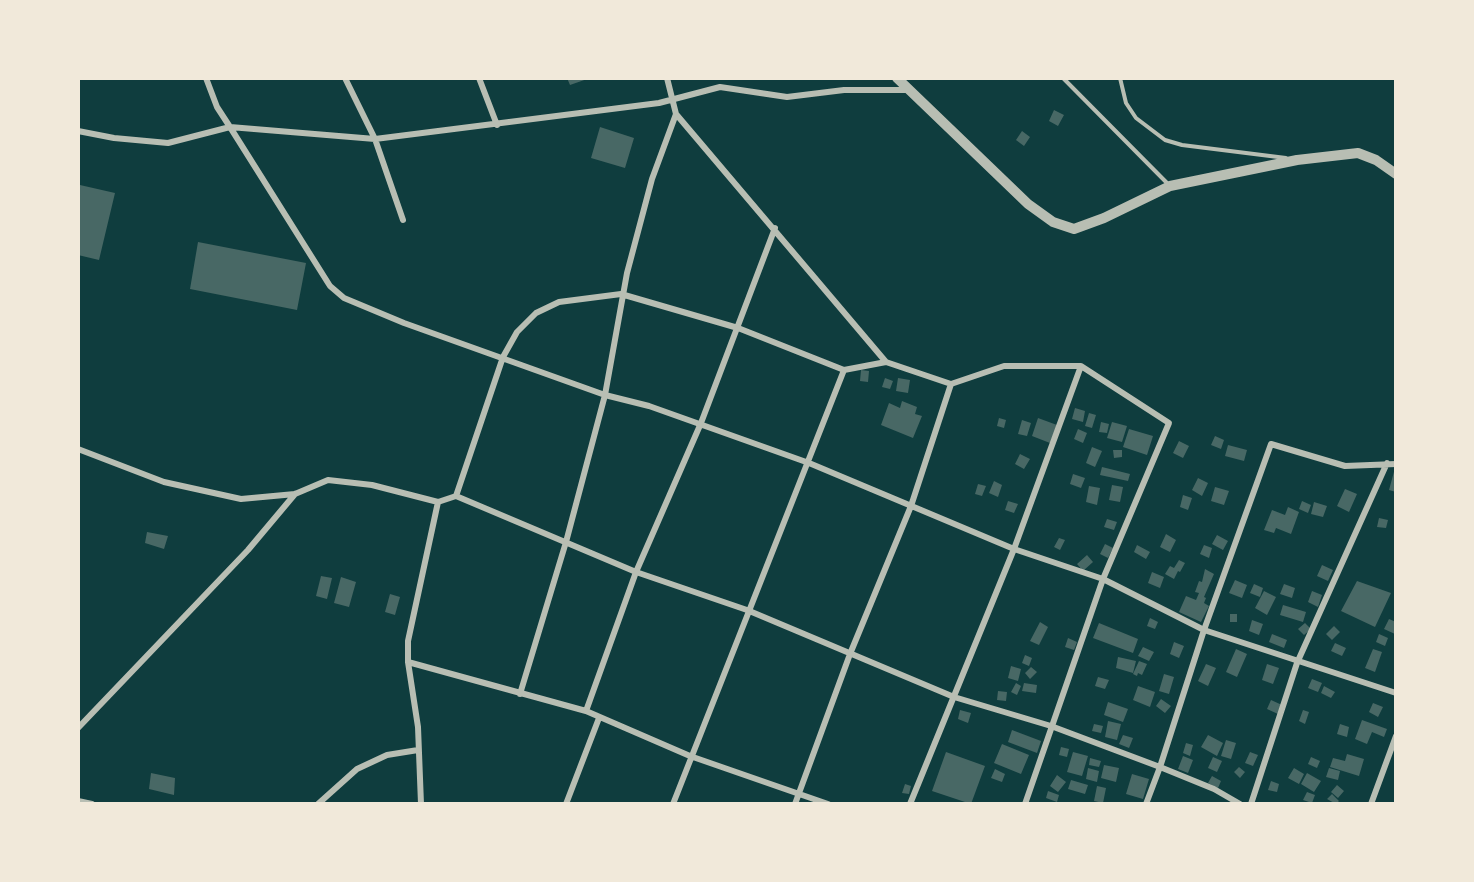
<!DOCTYPE html>
<html>
<head>
<meta charset="utf-8">
<style>
	body { margin:0 }
	#map { position:relative; width:1474px; height:882px; overflow:hidden; background:#0f3d3e; font-family:Signika,sans-serif }
	canvas { display:block }
	.frame { position:absolute; inset:0; border:80px solid #f1e9da; pointer-events:none }
</style>
</head>
<body>
<div id="map">
<canvas width="1474" height="882"></canvas>
<div class="frame"></div>
</div>
<script>
const c = document.querySelector('canvas').getContext('2d');
c.lineJoin = 'round';
function fillPath(path, color) {
  c.fillStyle = color;
  c.fill(path, 'evenodd');
}
function shape(rows) {
  const path = new Path2D();
  for (const r of rows) {
    path.moveTo(r[0], r[1]);
    for (let i = 2; i < r.length; i += 2) path.lineTo(r[i], r[i + 1]);
  }
  return path;
}
function strokePath(path, color, width, dash) {
  c.strokeStyle = color;
  c.lineWidth = width;
  c.lineCap = dash ? 'butt' : 'round';
  c.setLineDash(dash || []);
  c.stroke(path);
}
fillPath(shape([
	[567,78,590,78,570,85],
	[1054,110,1064,115,1058,126,1049,121],
	[600,127,634,138,625,168,591,158],
	[1022,131,1030,137,1024,146,1016,140],
	[80,185,115,193,99,260,78,255],
	[198,242,306,263,297,310,190,289],
	[861,370,869,371,868,382,860,381],
	[885,378,893,381,890,389,882,387],
	[898,378,910,380,908,393,896,391],
	[902,401,917,407,915,414,922,416,913,438,881,425,889,403,900,408],
	[1075,408,1085,411,1083,422,1072,419],
	[1089,413,1096,415,1092,428,1085,426],
	[999,418,1006,420,1004,428,997,426],
	[1038,418,1057,425,1050,443,1032,436],
	[1022,420,1031,423,1027,436,1018,434],
	[1101,422,1109,424,1107,433,1099,432],
	[1112,422,1127,426,1122,442,1107,438],
	[1078,429,1087,433,1083,443,1074,439],
	[1129,429,1153,436,1147,455,1123,447],
	[1215,436,1224,440,1221,449,1211,445],
	[1179,441,1189,446,1183,458,1173,453],
	[1228,445,1247,450,1244,461,1225,456],
	[1092,447,1102,451,1095,467,1086,463],
	[1113,450,1122,450,1122,457,1114,458],
	[1020,454,1030,459,1024,469,1015,464],
	[1102,467,1130,474,1128,481,1100,475],
	[1395,468,1396,468,1396,492,1389,490],
	[1073,474,1085,478,1081,488,1070,484],
	[1198,478,1208,483,1202,496,1192,490],
	[994,481,1002,485,998,497,989,493],
	[978,484,986,486,982,496,975,494],
	[1112,485,1123,487,1120,502,1109,500],
	[1089,486,1100,488,1097,505,1086,502],
	[1215,487,1229,491,1224,505,1211,501],
	[1345,489,1357,494,1349,512,1337,506],
	[1183,495,1192,498,1188,510,1180,507],
	[1008,501,1018,504,1014,513,1005,510],
	[1302,501,1311,505,1308,513,1299,509],
	[1314,502,1327,506,1323,517,1311,514],
	[1288,507,1299,512,1291,534,1276,528,1274,533,1264,530,1272,510,1285,515],
	[1379,518,1388,520,1386,528,1377,527],
	[1107,519,1117,522,1114,530,1104,527],
	[147,532,168,536,164,549,145,543],
	[1166,534,1176,540,1170,552,1160,547],
	[1217,535,1228,541,1223,550,1212,544],
	[1059,538,1065,540,1060,550,1054,547],
	[1105,544,1113,548,1108,558,1100,554],
	[1137,545,1150,552,1146,559,1134,552],
	[1204,545,1212,548,1209,558,1200,554],
	[1087,555,1093,562,1083,571,1077,564],
	[1179,560,1185,563,1180,572,1178,571,1174,579,1165,574,1170,566,1174,568],
	[1322,565,1333,570,1328,581,1317,576],
	[1205,569,1214,574,1204,597,1206,598,1204,603,1209,606,1201,622,1179,612,1186,596,1196,600,1199,593,1195,592,1199,581,1202,582],
	[1152,572,1164,577,1160,588,1148,583],
	[321,576,332,578,327,599,316,596],
	[341,577,356,582,349,607,334,603],
	[1235,580,1247,585,1242,598,1229,593],
	[1357,581,1391,593,1375,627,1341,611],
	[1254,584,1263,588,1260,597,1250,593],
	[1284,584,1295,588,1292,598,1280,594],
	[1264,591,1276,597,1267,615,1255,608],
	[1312,591,1322,595,1318,607,1308,602],
	[390,594,400,597,395,615,385,612],
	[1283,605,1306,612,1303,622,1280,615],
	[1230,614,1237,614,1237,622,1230,622],
	[1150,618,1158,622,1155,629,1147,626],
	[1389,619,1396,622,1395,634,1384,629],
	[1252,620,1263,624,1259,635,1249,631],
	[1040,622,1048,627,1039,645,1030,641],
	[1099,623,1138,639,1133,653,1093,638],
	[1305,623,1311,629,1304,635,1298,629],
	[1334,626,1340,632,1332,640,1326,634],
	[1272,634,1287,640,1284,648,1269,642],
	[1379,634,1388,638,1385,646,1376,642],
	[1068,638,1077,642,1074,650,1065,647],
	[1174,642,1184,646,1179,658,1170,654],
	[1335,643,1346,648,1342,656,1331,651],
	[1143,647,1154,652,1149,661,1138,656],
	[1236,649,1247,654,1237,677,1226,672],
	[1373,649,1382,652,1375,672,1365,668],
	[1025,655,1032,658,1029,666,1022,663],
	[1118,657,1136,661,1133,673,1116,668],
	[1139,661,1147,664,1142,675,1138,673,1137,676,1133,674],
	[1206,664,1216,668,1208,686,1198,681],
	[1267,664,1279,668,1273,684,1262,680],
	[1011,666,1021,669,1018,681,1008,678],
	[1031,667,1037,672,1030,679,1025,673],
	[1164,674,1174,677,1169,694,1159,691],
	[1098,677,1109,680,1105,689,1095,686],
	[1312,679,1322,683,1318,692,1308,688],
	[1016,683,1021,686,1017,695,1011,692],
	[1024,683,1037,685,1036,693,1022,691],
	[1138,686,1155,692,1150,707,1133,700],
	[1324,686,1335,692,1331,698,1321,693],
	[998,691,1007,692,1006,701,997,700],
	[1161,699,1171,706,1165,713,1156,706],
	[1271,700,1282,705,1278,714,1267,709],
	[1108,702,1128,709,1123,722,1104,715],
	[1373,703,1383,707,1378,717,1369,712],
	[960,710,971,713,968,723,958,719],
	[1303,710,1309,712,1305,724,1299,721],
	[1362,720,1387,729,1384,737,1372,732,1367,744,1355,739],
	[1108,721,1121,724,1117,740,1105,737],
	[1094,724,1103,726,1101,733,1092,731],
	[1340,724,1349,727,1347,737,1337,734],
	[1012,730,1041,741,1037,753,1008,742],
	[1123,735,1133,738,1129,748,1119,744],
	[1208,735,1223,743,1217,756,1201,747],
	[1226,740,1236,743,1231,759,1221,756],
	[1186,743,1193,745,1190,756,1183,753],
	[1002,744,1029,755,1021,774,994,763],
	[1061,747,1069,749,1067,757,1059,755],
	[946,752,985,766,971,804,932,791],
	[1073,752,1088,756,1082,776,1067,772],
	[1250,752,1258,755,1253,766,1245,763],
	[1347,754,1364,759,1359,776,1330,767,1333,758,1345,761],
	[1183,756,1193,760,1188,773,1178,769],
	[1213,757,1222,761,1217,772,1208,768],
	[1311,757,1320,761,1317,768,1308,764],
	[1090,758,1101,761,1099,767,1089,765],
	[1104,765,1119,768,1116,782,1101,778],
	[1239,767,1245,772,1240,778,1234,772],
	[1088,768,1099,771,1097,782,1086,779],
	[1294,768,1304,774,1299,784,1288,778],
	[1329,768,1340,771,1338,780,1326,777],
	[995,769,1005,774,1002,782,991,778],
	[151,773,175,778,174,795,149,789],
	[1307,773,1321,781,1314,792,1301,784],
	[1132,774,1149,779,1143,799,1126,794],
	[1057,775,1066,782,1058,792,1050,786],
	[1212,776,1221,781,1218,788,1208,783],
	[1071,780,1088,785,1085,794,1068,789],
	[1271,781,1279,784,1277,792,1268,790],
	[905,784,911,786,909,794,902,793],
	[1337,785,1344,791,1338,798,1331,792],
	[1097,786,1106,788,1103,803,1094,801],
	[1048,791,1059,795,1057,802,1046,798],
	[1307,792,1315,795,1312,803,1303,800],
	[1332,794,1339,801,1336,804,1327,799]
]), '#486865');
strokePath(shape([
	[1063,78,1168,184],
	[1120,78,1126,103,1136,118,1165,140,1182,145,1286,158]
]), '#b8beb3', 4);
strokePath(shape([
	[206,78,217,107,230,127,330,286,344,298,404,323,605,395,649,406,809,463,1014,549,1103,579,1204,630,1396,693],
	[345,78,375,139,403,220],
	[479,78,497,125],
	[676,114,886,362,951,384,1004,366,1081,366,1169,423,1103,579,1025,804],
	[78,131,114,138,168,143,230,127,375,139,659,103,720,87,787,97,844,90,909,90],
	[78,449,164,482,241,499,295,494,328,480,372,485,438,502],
	[456,496,636,572,747,610,954,697,1051,726,1160,767,1214,789,1240,804],
	[408,662,586,711,690,756,828,804],
	[520,694,566,542,605,395,627,273,652,179,676,114,667,78],
	[586,711,636,572,701,423,775,228],
	[78,728,248,550,295,494],
	[78,801,92,804],
	[318,804,357,769,387,755,418,750],
	[421,804,418,727,408,662,408,641,438,502,456,496,503,357,517,332,536,313,559,302,621,294,738,328,844,370],
	[566,804,599,718],
	[673,804,844,370,886,362],
	[795,804,850,654,911,506,951,384],
	[910,804,1014,549,1081,366],
	[1146,804,1160,767,1204,630,1271,444,1345,466,1396,464],
	[1251,804,1297,663,1387,463],
	[1371,804,1396,736]
]), '#b8beb3', 6);
strokePath(shape([
	[897,78,1028,204,1053,222,1074,229,1104,218,1170,186,1297,160,1358,153,1376,160,1396,174]
]), '#b8beb3', 10);
</script>
</body>
</html>
